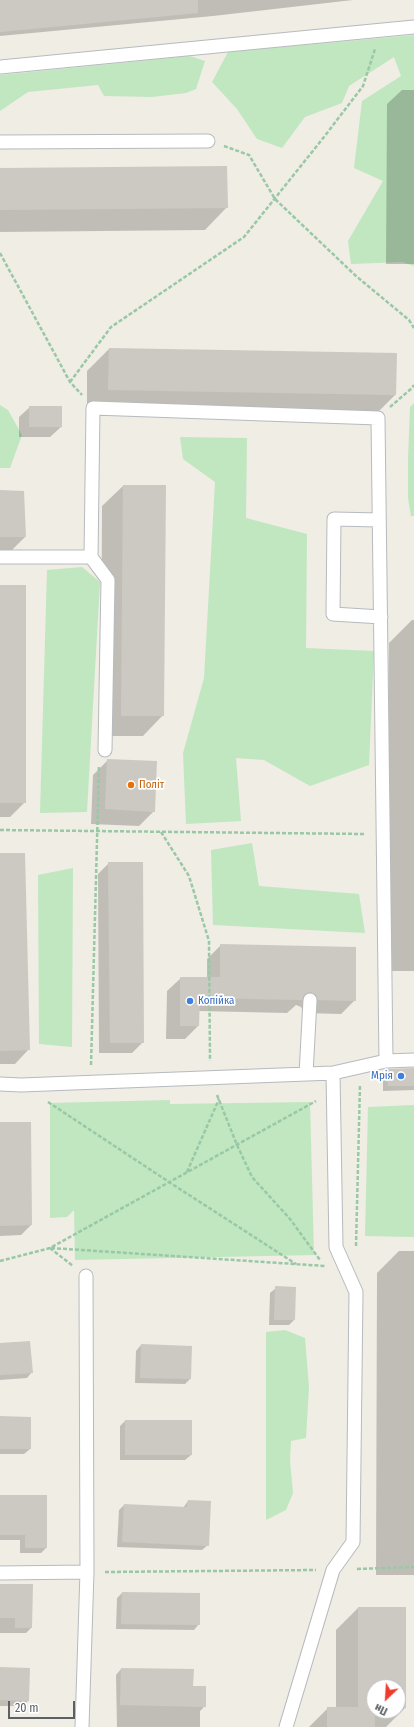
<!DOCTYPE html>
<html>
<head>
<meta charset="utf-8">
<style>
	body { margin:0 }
	#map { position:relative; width:414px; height:1727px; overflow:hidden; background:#efede4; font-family:"Fira Sans Condensed",sans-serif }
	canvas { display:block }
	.north { position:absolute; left:366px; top:1679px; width:40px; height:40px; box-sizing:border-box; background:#fff; border:1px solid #bebfc1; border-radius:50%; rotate:205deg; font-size:11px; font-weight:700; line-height:16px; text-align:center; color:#5c6065 }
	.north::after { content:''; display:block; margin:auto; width:14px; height:18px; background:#ed3b2c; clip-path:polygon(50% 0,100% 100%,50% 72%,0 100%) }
	.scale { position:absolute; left:8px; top:1701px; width:67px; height:18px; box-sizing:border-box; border:2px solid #5c6065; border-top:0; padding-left:5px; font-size:12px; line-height:14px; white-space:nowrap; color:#5c6065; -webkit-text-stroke:3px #fff; paint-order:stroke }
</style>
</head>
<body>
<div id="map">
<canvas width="414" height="1727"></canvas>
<div class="north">Пн</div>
<div class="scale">20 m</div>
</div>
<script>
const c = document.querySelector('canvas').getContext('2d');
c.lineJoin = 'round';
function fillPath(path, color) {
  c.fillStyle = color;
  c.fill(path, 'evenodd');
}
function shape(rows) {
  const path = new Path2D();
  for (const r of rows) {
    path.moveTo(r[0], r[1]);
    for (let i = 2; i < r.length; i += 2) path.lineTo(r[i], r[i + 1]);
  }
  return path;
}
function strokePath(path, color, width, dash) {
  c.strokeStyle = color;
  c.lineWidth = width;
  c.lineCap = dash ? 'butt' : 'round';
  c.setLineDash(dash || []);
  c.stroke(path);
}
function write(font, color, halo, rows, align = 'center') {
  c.font = font + ' "Fira Sans Condensed",sans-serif';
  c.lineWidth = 3.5;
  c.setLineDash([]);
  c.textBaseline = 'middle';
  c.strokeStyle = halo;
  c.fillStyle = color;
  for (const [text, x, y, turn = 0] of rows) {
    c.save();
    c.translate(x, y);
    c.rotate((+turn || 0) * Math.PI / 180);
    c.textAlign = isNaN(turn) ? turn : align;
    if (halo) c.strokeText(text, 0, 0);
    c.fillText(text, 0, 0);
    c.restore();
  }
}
fillPath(shape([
	[414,35,414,266,402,262,351,264,348,241,383,181,354,168,362,101,401,76,394,57,349,86,342,103,305,117,282,148,257,139,237,109,212,82,228,52],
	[190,56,205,61,196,89,186,93,152,97,104,96,98,85,28,92,0,111,0,75],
	[414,403,414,516,411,516,408,498,408,460,410,407],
	[0,405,8,410,22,435,10,468,0,468],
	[180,437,247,438,246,518,307,534,306,648,374,651,369,765,310,786,264,760,236,758,241,821,186,824,183,753,204,678,215,482,183,459],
	[82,567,100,582,87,812,40,813,47,570],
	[252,843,259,886,359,894,365,933,213,925,211,850],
	[73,868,72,1047,39,1044,38,875],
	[170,1100,170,1104,310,1102,314,1255,75,1260,74,1210,67,1217,50,1218,50,1103],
	[414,1105,414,1237,365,1236,368,1107],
	[285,1330,305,1338,309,1387,306,1438,291,1441,290,1461,293,1493,286,1510,266,1520,266,1332]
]), '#c0e7c0');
fillPath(shape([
	[10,0,353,0,213,16,0,36,0,1],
	[402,90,414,90,414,264,386,264,387,104],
	[0,169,227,207,205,230,0,232],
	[109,349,395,395,373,417,87,412,87,371],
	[30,407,61,427,50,437,19,437,19,417],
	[123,486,163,715,143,736,101,736,102,506],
	[0,491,25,537,4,558,0,558],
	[0,586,25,802,10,817,0,817],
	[412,620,414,620,414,971,385,971,389,643],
	[108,760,154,811,139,826,91,824,93,775],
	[0,854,29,1049,15,1064,0,1064],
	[109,863,143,1042,132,1053,99,1053,98,874],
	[221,945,355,1000,341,1014,304,1013,301,1007,296,1005,287,1013,199,1011,198,1026,185,1039,166,1039,167,991,181,978,207,978,207,959],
	[414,1069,414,1090,383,1091,383,1075,388,1070],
	[0,1123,31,1225,21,1235,0,1236],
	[399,1251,414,1251,414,1575,376,1575,377,1273],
	[276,1288,295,1288,294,1320,289,1325,269,1325,270,1293],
	[0,1344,32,1372,27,1378,0,1380],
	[141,1345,190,1379,185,1384,135,1383,136,1351],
	[0,1418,30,1449,24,1454,0,1454],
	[126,1420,191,1455,185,1460,120,1460,120,1426],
	[0,1496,46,1548,41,1553,20,1553,20,1540,0,1540],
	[188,1501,208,1545,202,1550,117,1547,119,1510,124,1505,183,1508],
	[0,1585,32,1585,31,1628,26,1633,0,1633],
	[122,1593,199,1624,194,1630,116,1629,117,1598],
	[358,1608,405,1608,405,1708,386,1727,309,1727,328,1708,336,1708,336,1630],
	[374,1687,398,1687,398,1711,374,1711],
	[0,1668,28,1701,22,1706,0,1706],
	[121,1669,192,1687,205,1706,200,1711,200,1727,117,1727,116,1675]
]), '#0003');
fillPath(shape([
	[0,0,198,0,198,13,0,32],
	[227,166,228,208,0,210,0,168],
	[109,348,397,353,396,395,108,390],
	[29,406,62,406,62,427,29,427],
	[123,485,166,485,164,716,121,716],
	[0,490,24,491,26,537,0,537],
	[0,585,26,585,26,803,0,803],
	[107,759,157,761,155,812,105,809],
	[0,853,25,853,30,1050,0,1051],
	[108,862,143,862,144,1043,110,1043],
	[220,944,356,947,356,1001,318,1000,315,994,310,992,304,995,302,1000,200,998,199,1026,180,1026,180,977,220,977],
	[414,1068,414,1086,388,1086,387,1069],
	[0,1122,31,1122,32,1225,0,1226],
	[275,1286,296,1287,295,1320,274,1320],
	[30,1341,33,1373,0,1375,0,1343],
	[141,1344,192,1346,191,1379,140,1378],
	[0,1416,31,1417,31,1449,0,1449],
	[125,1420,192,1420,192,1455,125,1455],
	[0,1495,47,1495,47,1548,25,1548,25,1535,0,1535],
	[188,1500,211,1501,209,1546,122,1542,124,1504,187,1507],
	[0,1584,33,1584,32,1628,15,1628,15,1618,0,1618],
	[122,1592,200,1593,200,1625,121,1624],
	[358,1607,406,1607,406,1708,398,1708,398,1687,374,1687,375,1727,327,1727,327,1707,358,1707],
	[0,1667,30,1668,29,1701,0,1700],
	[121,1668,194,1669,193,1686,206,1686,206,1707,120,1705]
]), '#ccc9c3');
const lane = shape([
	[0,67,414,27],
	[0,142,208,141],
	[379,520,334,519,333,614,381,617],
	[0,557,91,557,93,408,378,418,386,1061],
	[91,557,108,580,105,750],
	[306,1074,310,1000],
	[0,1084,21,1085,333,1073,386,1061,414,1060],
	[0,1573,87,1572],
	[82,1727,87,1572,86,1276],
	[286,1727,333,1570,353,1542,356,1292,336,1247,333,1073]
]);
strokePath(lane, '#b7babe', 15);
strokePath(shape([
	[224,146,249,155,275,199,356,276,409,320,414,328],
	[0,253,70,382,82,395],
	[70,382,111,327,244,237,324,137,363,86,375,49],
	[390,407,412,388,414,385],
	[0,830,365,834],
	[161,832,189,876,209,941,210,1061],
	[91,1065,99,766],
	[217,1095,237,1145,252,1177,290,1219,320,1260],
	[48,1102,169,1182,296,1264],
	[187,1172,219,1099],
	[356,1246,360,1085],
	[50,1248,73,1266],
	[51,1248,325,1266],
	[0,1261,50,1248,316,1101],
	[357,1569,414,1567],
	[105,1572,316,1570]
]), '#99c8a6', 2.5, [4, 2]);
strokePath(lane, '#fff', 13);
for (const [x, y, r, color] of [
	[131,785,4,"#e8710a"],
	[190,1001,4,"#3f7fe0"],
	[401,1076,4,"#3f7fe0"]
]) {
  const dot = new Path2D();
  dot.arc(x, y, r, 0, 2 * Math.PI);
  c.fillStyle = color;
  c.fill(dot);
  strokePath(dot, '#fff', 1.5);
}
write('11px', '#c56008', '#fff', [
	["Політ",139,785]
], 'left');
write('11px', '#366cbe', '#fff', [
	["Копійка",198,1001],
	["Мрія",393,1076,"right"]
], 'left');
</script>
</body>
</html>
